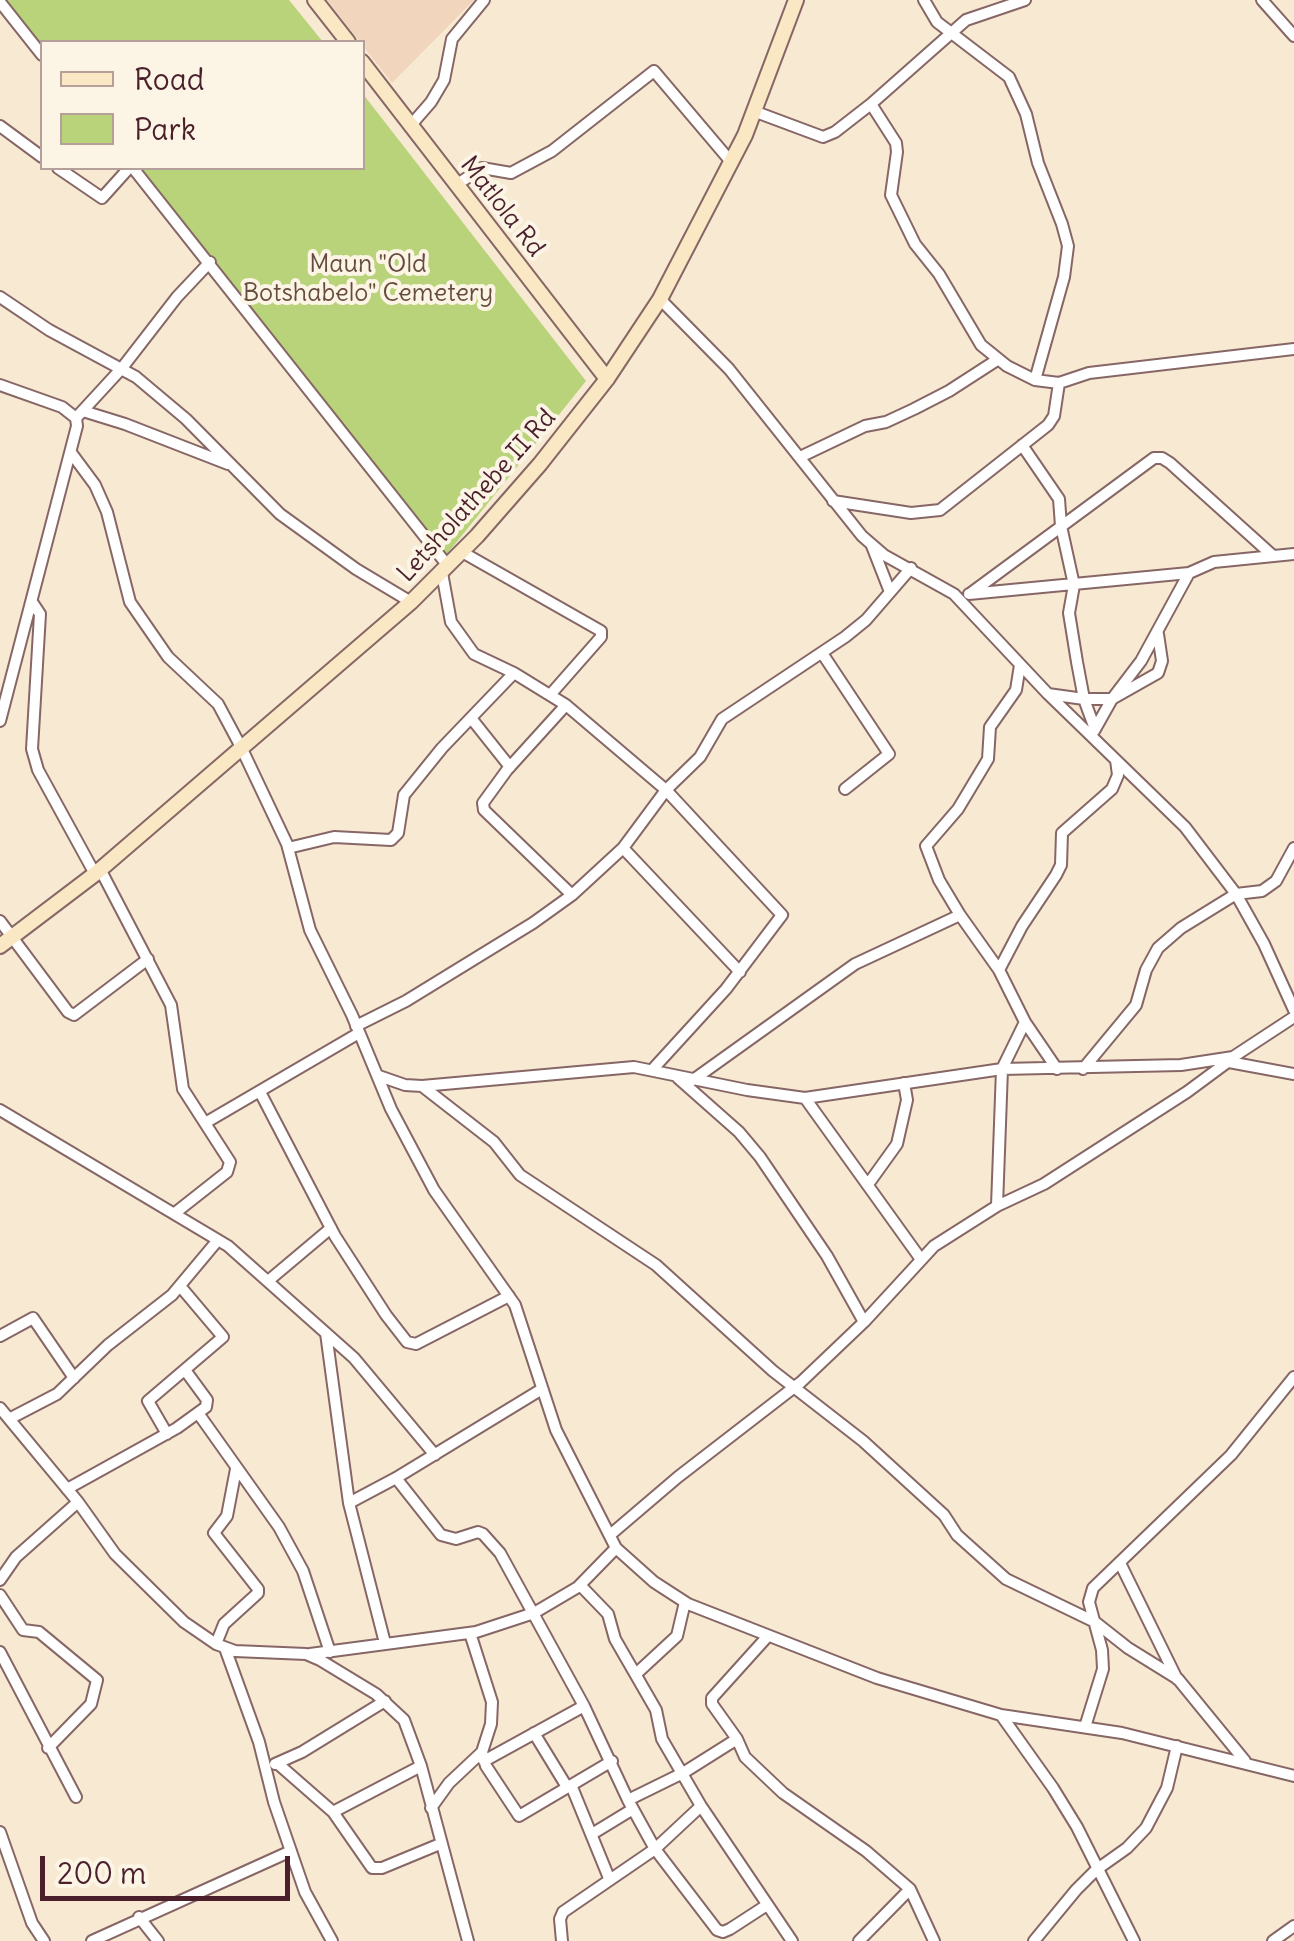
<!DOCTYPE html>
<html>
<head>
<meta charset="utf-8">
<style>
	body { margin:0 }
	#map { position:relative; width:1294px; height:1941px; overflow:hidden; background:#f8e9d3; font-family:Delius,sans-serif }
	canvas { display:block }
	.legend { position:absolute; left:40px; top:40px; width:325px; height:130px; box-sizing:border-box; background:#fcf5e5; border:2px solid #b59f9b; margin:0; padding:12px 18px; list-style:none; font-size:30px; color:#4a1f2b }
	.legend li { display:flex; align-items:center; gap:20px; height:50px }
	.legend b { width:50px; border:2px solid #b59f9b }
	.scale { position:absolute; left:40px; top:1856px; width:250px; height:45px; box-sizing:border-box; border:5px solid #4a1f2b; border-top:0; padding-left:12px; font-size:30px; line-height:35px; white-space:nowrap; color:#4a1f2b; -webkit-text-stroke:8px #fcf5e5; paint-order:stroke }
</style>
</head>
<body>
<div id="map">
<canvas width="1294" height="1941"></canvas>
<ul class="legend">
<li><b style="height:12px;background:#fae7c3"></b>Road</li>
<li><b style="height:28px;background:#b8d379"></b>Park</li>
</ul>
<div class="scale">200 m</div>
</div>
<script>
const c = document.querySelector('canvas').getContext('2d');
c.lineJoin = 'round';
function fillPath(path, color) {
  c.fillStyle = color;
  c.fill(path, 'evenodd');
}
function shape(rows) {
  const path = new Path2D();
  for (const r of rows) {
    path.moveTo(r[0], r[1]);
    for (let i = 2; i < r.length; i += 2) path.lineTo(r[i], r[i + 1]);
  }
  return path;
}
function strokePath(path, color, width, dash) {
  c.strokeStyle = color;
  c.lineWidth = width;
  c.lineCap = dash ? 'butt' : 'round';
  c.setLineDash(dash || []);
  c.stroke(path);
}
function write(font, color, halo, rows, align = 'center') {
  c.font = font + ' Delius,sans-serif';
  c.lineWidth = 8;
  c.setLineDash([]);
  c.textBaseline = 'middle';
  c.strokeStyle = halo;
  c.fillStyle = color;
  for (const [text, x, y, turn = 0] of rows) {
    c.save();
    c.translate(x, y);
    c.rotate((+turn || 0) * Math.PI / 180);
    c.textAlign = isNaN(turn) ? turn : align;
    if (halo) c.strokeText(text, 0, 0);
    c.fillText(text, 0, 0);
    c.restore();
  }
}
fillPath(shape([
	[327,0,474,0,392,83]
]), '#f1d5bd');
fillPath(shape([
	[4,0,289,0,323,42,42,42,42,48],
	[363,94,586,381,447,554,138,168,362,168]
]), '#b8d379');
const street = shape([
	[1262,0,1294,36],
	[0,2,42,55],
	[871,104,896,143,897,152,891,195,915,244,939,274,981,345,1007,366,1035,380],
	[756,112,823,137,835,132,871,104,966,20,1025,0],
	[411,125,431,102,444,80,452,39,484,0],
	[0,126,42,157],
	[58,168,102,198,129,168],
	[133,168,448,566],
	[456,185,482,168,511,173,552,151,654,71,732,163],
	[0,297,49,330,136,377,186,419,280,514,356,569,411,602],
	[660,299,729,369,862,536,884,555,954,594,1048,694,1185,827,1236,894,1264,944,1294,1010],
	[1059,383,1089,373,1294,349],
	[0,385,62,407,76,418,77,426,0,721],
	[83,411,125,424,228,464],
	[76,418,122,368,177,297,210,262],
	[1022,445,1059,499,1061,526,1074,585,1069,613,1077,662,1084,699,1095,729],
	[72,454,95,485,107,512,130,602,168,657,218,704,241,747,287,844,310,930,352,1015,391,1109,434,1190,515,1305,556,1430,616,1548,654,1582,688,1604,877,1678,1001,1715,1122,1733,1294,1776],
	[800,457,865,426,886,422,914,409,949,391,997,360],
	[833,501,911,513,940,510,1048,425,1054,416,1059,383,1035,380,1064,277,1068,246,1062,224,1038,163,1026,114,1009,77,937,22,924,0],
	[872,546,890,592],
	[462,552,601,631,601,637,550,695],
	[442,573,451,622,474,654,514,673,566,705,666,790,700,757,722,719,845,637,866,620,911,568],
	[971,593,1154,458,1162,458,1170,463,1272,555],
	[969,594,1189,573,1214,562,1294,554],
	[32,602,40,614,32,749,38,770,95,874],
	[822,653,889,754,845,789],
	[1048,694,1084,699,1112,699,1158,673,1162,661,1158,634],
	[566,705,507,770,483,803,484,810,572,895],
	[471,718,510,767],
	[1094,731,1112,699,1141,661,1189,573],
	[288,848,334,837,391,840,398,833,404,795,442,748,514,673],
	[623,848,740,972],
	[100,869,171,1005,183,1089,230,1162,227,1172,175,1213],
	[960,915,939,880,926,846,958,809,988,759,990,727,1016,690,1020,665],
	[0,921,68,1012,74,1015,148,959],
	[999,970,1022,926,1056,875,1061,865,1062,833,1112,789,1118,775,1116,760],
	[1025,1022,1057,1069],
	[356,1026,406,1001,533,923,572,895,623,848,666,790,782,915,726,989,652,1070],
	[1229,1062,1294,1074],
	[1083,1069,1136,1005,1146,970,1158,948,1181,928,1236,894,1262,891,1276,881,1294,848],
	[379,1076,405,1085,422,1086,634,1067,747,1090,805,1098,1002,1069,1181,1065,1233,1057,1294,1017],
	[678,1078,739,1132,760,1157,827,1256,864,1322],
	[693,1080,855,964,960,915,999,970,1025,1022,1002,1069,997,1206],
	[422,1086,494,1142,520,1175,656,1265,773,1371,863,1441,944,1515,957,1535,1006,1579,1095,1622,1128,1648,1178,1679,1245,1761],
	[260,1092,335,1236,386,1315,407,1342,416,1344,509,1296],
	[805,1098,920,1258],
	[0,1110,228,1246,354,1358,435,1455],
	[205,1123,359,1033],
	[869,1183,897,1144,907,1100,904,1083],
	[268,1281,331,1228],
	[326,1333,349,1503,385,1643],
	[0,1336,33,1318,74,1378],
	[0,1408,78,1502,115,1554,184,1622,216,1644,235,1651,306,1654,320,1660,376,1694,404,1720,421,1766,468,1941],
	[198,1413,279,1527,303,1571,330,1652],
	[9,1419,57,1394,108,1345,172,1295,218,1240],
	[167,1434,148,1401,223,1337,180,1286],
	[396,1478,441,1535,456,1539,478,1532,483,1534,500,1553,584,1706,628,1800,655,1849,717,1930,723,1932,730,1929,767,1905],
	[67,1489,177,1428,206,1407,207,1400,185,1370],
	[349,1503,396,1478,542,1389],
	[610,1535,678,1477,801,1382,864,1322,934,1246,997,1206,1044,1184,1187,1092,1233,1058],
	[1120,1563,1177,1679],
	[0,1580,16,1557,78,1502],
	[580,1585,608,1614,615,1639,656,1710,662,1739,701,1806,792,1941],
	[0,1595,23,1630,39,1632,97,1680,91,1704,48,1748],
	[767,1637,712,1698,712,1704,737,1739,745,1757,783,1793,866,1851,910,1889,934,1941],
	[216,1644,224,1624,258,1593,258,1589,214,1533,227,1516,236,1469],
	[225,1648,259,1742,274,1802,305,1892,332,1941],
	[0,1652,76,1797],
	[310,1654,476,1632,534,1613,578,1587,616,1548],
	[637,1673,677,1636,685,1602],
	[1001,1715,1053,1788,1077,1827,1134,1941],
	[1085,1727,1103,1669,1102,1650,1089,1602,1093,1588,1231,1455,1294,1377],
	[534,1733,567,1787],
	[482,1752,486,1766,519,1816,612,1761],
	[484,1761,584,1706],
	[277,1763,333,1812,372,1868,382,1868,440,1844],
	[275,1764,302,1752,385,1701],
	[571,1785,609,1878],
	[628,1800,683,1773,737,1739],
	[431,1808,449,1783,482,1752,491,1724,492,1702,470,1633],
	[333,1812,421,1766],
	[0,1832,32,1923,44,1941],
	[592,1834,633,1809],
	[139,1917,158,1941],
	[92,1941,291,1851],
	[562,1941,560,1919,563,1912,655,1849,701,1806],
	[859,1941,910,1889],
	[1034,1941,1076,1890,1096,1870,1127,1848,1146,1828,1167,1788,1177,1746],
	[1273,1941,1294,1926]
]);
const secondary = shape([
	[315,0,348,42],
	[362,62,607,379],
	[0,946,95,874,411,602,477,536,540,464,607,379,660,299,745,135,796,0]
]);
strokePath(street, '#876666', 14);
strokePath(secondary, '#876666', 18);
strokePath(street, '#fff', 10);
strokePath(secondary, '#fae7c3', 14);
write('25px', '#4a1f2b', '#fcf5e5', [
	["Matlola Rd",502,207,52],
	["Letsholathebe II Rd",477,496,-48]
]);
write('25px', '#664c3e', '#fcf5e5', [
	["Maun \"Old",368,265],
	["Botshabelo\" Cemetery",368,294]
]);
</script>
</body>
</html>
